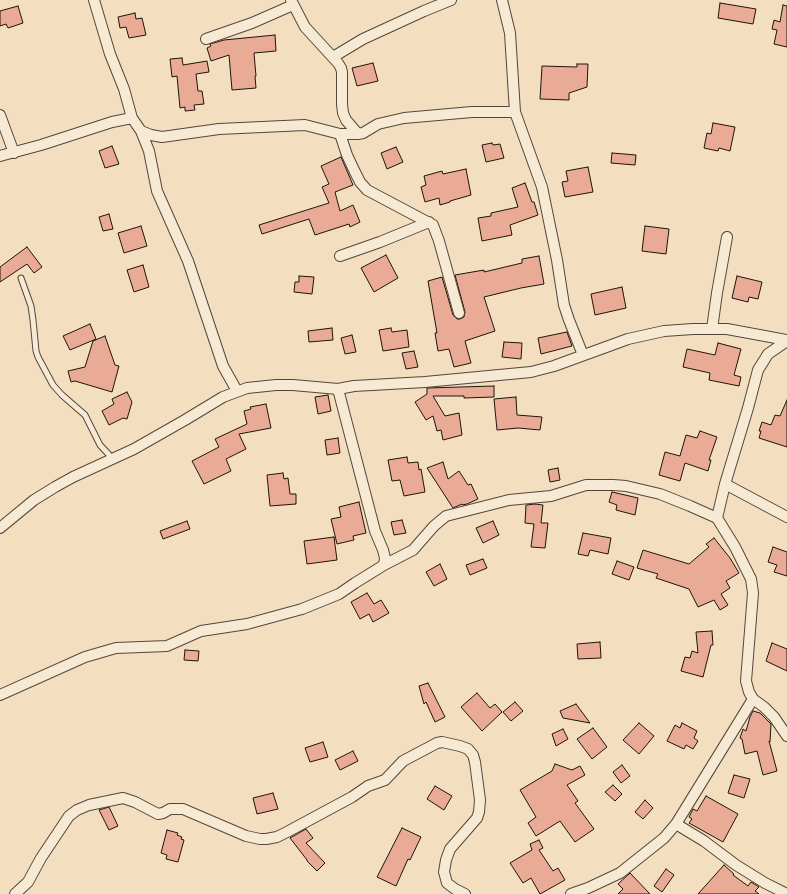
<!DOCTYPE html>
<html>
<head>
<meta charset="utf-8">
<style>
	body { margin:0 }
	canvas { display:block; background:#f3dfbf }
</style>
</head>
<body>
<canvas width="787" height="894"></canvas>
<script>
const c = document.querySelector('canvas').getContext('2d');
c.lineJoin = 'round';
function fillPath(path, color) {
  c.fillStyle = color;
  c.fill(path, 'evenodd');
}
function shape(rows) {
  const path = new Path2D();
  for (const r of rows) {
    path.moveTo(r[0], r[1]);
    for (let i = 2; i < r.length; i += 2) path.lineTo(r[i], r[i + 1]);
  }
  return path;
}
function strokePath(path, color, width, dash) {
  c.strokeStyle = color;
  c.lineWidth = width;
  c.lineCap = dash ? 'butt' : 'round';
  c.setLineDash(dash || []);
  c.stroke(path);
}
const building = shape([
	[720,3,756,9,753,24,718,18,720,3],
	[783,5,787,6,787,47,774,44,777,30,772,29,774,20,780,22,783,5],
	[18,6,23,23,8,28,6,24,0,26,0,11,18,6],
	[135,13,136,19,142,18,146,35,129,38,126,27,120,28,118,17,135,13],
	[275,35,276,51,254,53,256,76,255,76,256,88,232,90,229,55,211,61,207,48,211,46,210,44,224,40,275,35],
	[182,58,183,65,207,61,209,72,196,74,198,91,202,91,204,104,194,105,195,110,185,111,185,107,180,108,177,76,172,77,170,59,182,58],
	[373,63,378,81,357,86,352,68,373,63],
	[577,64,588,64,587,87,569,93,569,100,540,99,542,66,577,67,577,64],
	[713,123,735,127,730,151,719,148,718,151,704,148,707,133,711,134,713,123],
	[492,143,493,145,500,144,504,158,486,162,482,145,492,143],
	[112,146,119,164,105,168,99,151,112,146],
	[396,147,403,162,387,169,381,153,396,147],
	[612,153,636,155,635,165,611,163,612,153],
	[341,157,353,185,335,192,340,211,353,205,360,222,350,227,349,224,315,235,309,219,262,234,259,225,329,203,322,187,329,184,321,166,341,157],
	[588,167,593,192,565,197,562,182,568,181,566,171,588,167],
	[466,169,471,195,450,201,450,202,440,205,439,198,425,202,421,187,426,185,424,176,442,171,443,174,466,169],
	[525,183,532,202,534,202,538,215,510,225,512,235,482,241,478,218,491,216,491,213,518,207,512,188,525,183],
	[109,214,113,229,103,231,99,217,109,214],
	[141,226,147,246,124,253,118,233,141,226],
	[645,226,669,229,666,254,642,251,645,226],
	[27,247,42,267,34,273,27,264,0,282,0,267,27,247],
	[386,255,398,278,374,292,361,268,386,255],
	[539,256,544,284,521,288,484,297,495,331,465,341,471,363,454,367,449,349,438,351,435,333,437,333,428,281,442,277,453,315,457,319,460,319,464,317,465,312,455,275,484,270,484,272,522,263,522,259,539,256],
	[143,265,149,287,134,292,127,270,143,265],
	[299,276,314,277,312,294,294,292,295,282,299,282,299,276],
	[737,276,762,282,758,299,749,297,748,302,732,298,737,276],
	[622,287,626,308,595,315,591,294,622,287],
	[90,324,96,339,70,350,63,336,90,324],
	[332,328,333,340,309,342,308,331,332,328],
	[391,328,392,332,407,330,409,347,383,351,379,330,391,328],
	[567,332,572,346,541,354,538,338,567,332],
	[352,335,356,352,345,354,341,338,352,335],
	[105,336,115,365,119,366,112,392,75,381,71,382,68,371,85,367,93,341,105,336],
	[504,342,522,343,521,359,502,357,504,342],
	[718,343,741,349,734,375,741,377,739,386,709,380,710,373,683,367,687,349,715,355,718,343],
	[414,351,418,367,406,369,402,353,414,351],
	[494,386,494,397,464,398,464,396,433,396,445,416,459,413,462,435,443,440,441,430,437,431,433,416,426,420,415,402,427,394,427,388,494,386],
	[127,392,132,402,127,419,123,418,109,425,102,411,114,404,112,399,127,392],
	[328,395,331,411,318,414,315,397,328,395],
	[516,397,517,415,542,417,540,430,518,428,497,430,494,399,516,397],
	[787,400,787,447,759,438,761,431,759,431,762,422,771,425,775,415,780,416,787,400],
	[266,404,271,428,239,434,246,449,226,459,231,471,204,484,192,461,219,447,215,439,247,424,244,411,251,409,250,407,266,404],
	[700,431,717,437,709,460,711,460,708,471,685,463,680,481,659,475,665,452,680,456,686,435,697,438,700,431],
	[338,438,340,453,327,455,325,440,338,438],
	[407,457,408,463,418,462,419,470,421,469,425,492,404,496,400,480,392,481,388,460,407,457],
	[443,462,448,479,459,471,468,485,471,484,478,499,467,504,462,505,462,504,453,508,427,468,443,462],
	[558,468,560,480,550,482,548,470,558,468],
	[283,473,284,479,288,478,290,494,296,494,296,504,270,506,267,475,283,473],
	[612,492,638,498,635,515,616,510,617,505,609,502,612,492],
	[359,502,366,533,353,536,354,540,337,544,331,519,341,517,339,507,359,502],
	[535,504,543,505,541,523,548,523,545,548,531,547,534,524,525,523,526,505,535,504],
	[402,520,406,533,394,535,391,522,402,520],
	[187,521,190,529,163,539,160,531,187,521],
	[493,521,499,535,483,543,476,528,493,521],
	[583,533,611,538,608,554,590,550,588,556,578,554,583,533],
	[334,537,337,560,307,564,304,541,334,537],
	[714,538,730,558,739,573,726,581,730,588,721,594,728,605,720,610,714,600,698,607,689,589,656,578,658,574,637,568,643,550,689,564,709,547,706,544,714,538],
	[773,547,787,552,787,576,774,572,777,565,768,562,773,547],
	[483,559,487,568,470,575,466,565,483,559],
	[617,561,634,567,629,580,612,574,617,561],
	[440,564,447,579,434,586,426,572,440,564],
	[367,593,374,604,381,600,389,613,373,622,369,614,360,619,351,602,367,593],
	[712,631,713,645,711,645,703,677,681,671,685,657,690,658,692,651,698,653,696,632,712,631],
	[600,642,601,658,578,659,577,644,600,642],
	[772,643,787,649,787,671,766,661,772,643],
	[185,650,199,651,198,661,184,660,185,650],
	[428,683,445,717,435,722,426,702,424,704,419,686,428,683],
	[477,693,490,708,495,704,502,712,482,731,461,707,477,693],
	[515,702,523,711,511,721,503,712,515,702],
	[576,704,590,723,563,718,560,711,576,704],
	[753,711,760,713,771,724,770,742,769,741,777,771,763,775,757,751,745,754,742,739,740,738,743,729,746,731,750,717,753,711],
	[639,723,654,736,639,754,623,740,639,723],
	[682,723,697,731,694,738,698,741,693,749,686,745,684,749,667,741,675,725,680,728,682,723],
	[593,728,607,747,592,759,577,739,593,728],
	[563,729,568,739,556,746,552,734,563,729],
	[323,742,328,757,310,762,305,748,323,742],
	[353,751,358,761,340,770,335,760,353,751],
	[555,764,572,770,580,766,585,775,567,785,578,801,575,803,594,829,575,842,560,821,536,836,528,823,536,817,520,790,552,771,555,764],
	[622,765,630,776,621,783,613,772,622,765],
	[734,775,750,779,744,798,728,793,734,775],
	[613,785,622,794,615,801,605,792,613,785],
	[435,786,452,796,444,810,427,799,435,786],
	[273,793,278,809,257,814,253,798,273,793],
	[706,796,738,814,723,842,689,823,692,819,689,817,693,809,697,811,706,796],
	[645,800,653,808,643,819,635,812,645,800],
	[109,807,118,826,109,830,99,810,109,807],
	[402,828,421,837,410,860,408,859,396,886,377,877,402,828],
	[306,829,313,838,306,843,325,863,317,871,307,861,307,860,290,838,306,829],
	[167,830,178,833,177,835,182,837,181,839,184,840,178,862,166,859,167,855,161,853,167,830],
	[539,840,543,848,539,850,553,871,558,868,565,880,540,894,531,878,523,883,510,863,532,850,530,844,539,840],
	[724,865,734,874,733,875,748,886,751,882,759,887,755,891,759,894,698,894,724,865],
	[666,869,674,875,662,892,654,886,666,869],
	[630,873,650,894,618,894,623,889,618,884,630,873]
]);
fillPath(building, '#e9ab95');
strokePath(building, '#20130c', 1);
const lane = shape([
	[21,278,31,306,33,320,36,351,38,357,53,385,62,395,85,415,100,445,113,459]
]);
const street = shape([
	[94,0,110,54,124,89,132,118,141,131,149,151,157,191,188,261,223,366,237,391],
	[291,0,305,27,338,63,341,68,342,72,342,104,343,113,346,120,358,134],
	[502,0,510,33,515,112,542,187,557,260,564,305,569,320,583,355],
	[206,39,252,23,293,5],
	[333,57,363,39,424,11,451,0],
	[0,115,14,153],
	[141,131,151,135,162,137,219,129,305,125,340,134,358,134,363,133,378,124,404,118,472,112,515,112],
	[340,134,347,155,354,170,360,182,367,190,433,225,439,241,459,313],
	[0,156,41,145,112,122,132,118],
	[340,256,380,242,429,222],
	[712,329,717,293,727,237],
	[725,484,787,517],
	[717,518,725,484,748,408,758,370,768,354,787,341],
	[0,528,34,500,55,487,73,477,134,449,185,420,223,397,247,388,276,385,293,385,338,389,354,386,425,382,531,372,554,366,628,339,664,331,693,329,727,329,787,340],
	[384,565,413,550,434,526,446,516,509,500,551,496,586,485,613,485,626,486,660,494,690,506,717,518,735,547,751,579,753,593,746,681,749,692,753,699,764,707,774,717,787,736],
	[0,695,85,657,116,648,167,646,201,631,247,624,302,609,339,594,355,583,384,565,385,558,383,550,375,531,338,389],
	[676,824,704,841,736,865,765,883,787,894],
	[15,894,28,882,41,858,69,816,77,810,89,805,123,798,135,802,158,814,163,813,170,809,183,809,246,836,260,839,266,839,277,837,287,832,352,797,368,786,385,780,403,761,437,743,442,742,460,746,468,749,473,755,475,762,480,800,479,812,477,818,450,849,446,860,444,872,447,883,455,889,465,894],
	[571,894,588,888,620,873,664,838,676,824,753,699]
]);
strokePath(lane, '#554639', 7);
strokePath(street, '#554639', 12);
strokePath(lane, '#f7ead5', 5);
strokePath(street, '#f7ead5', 10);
</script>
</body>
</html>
